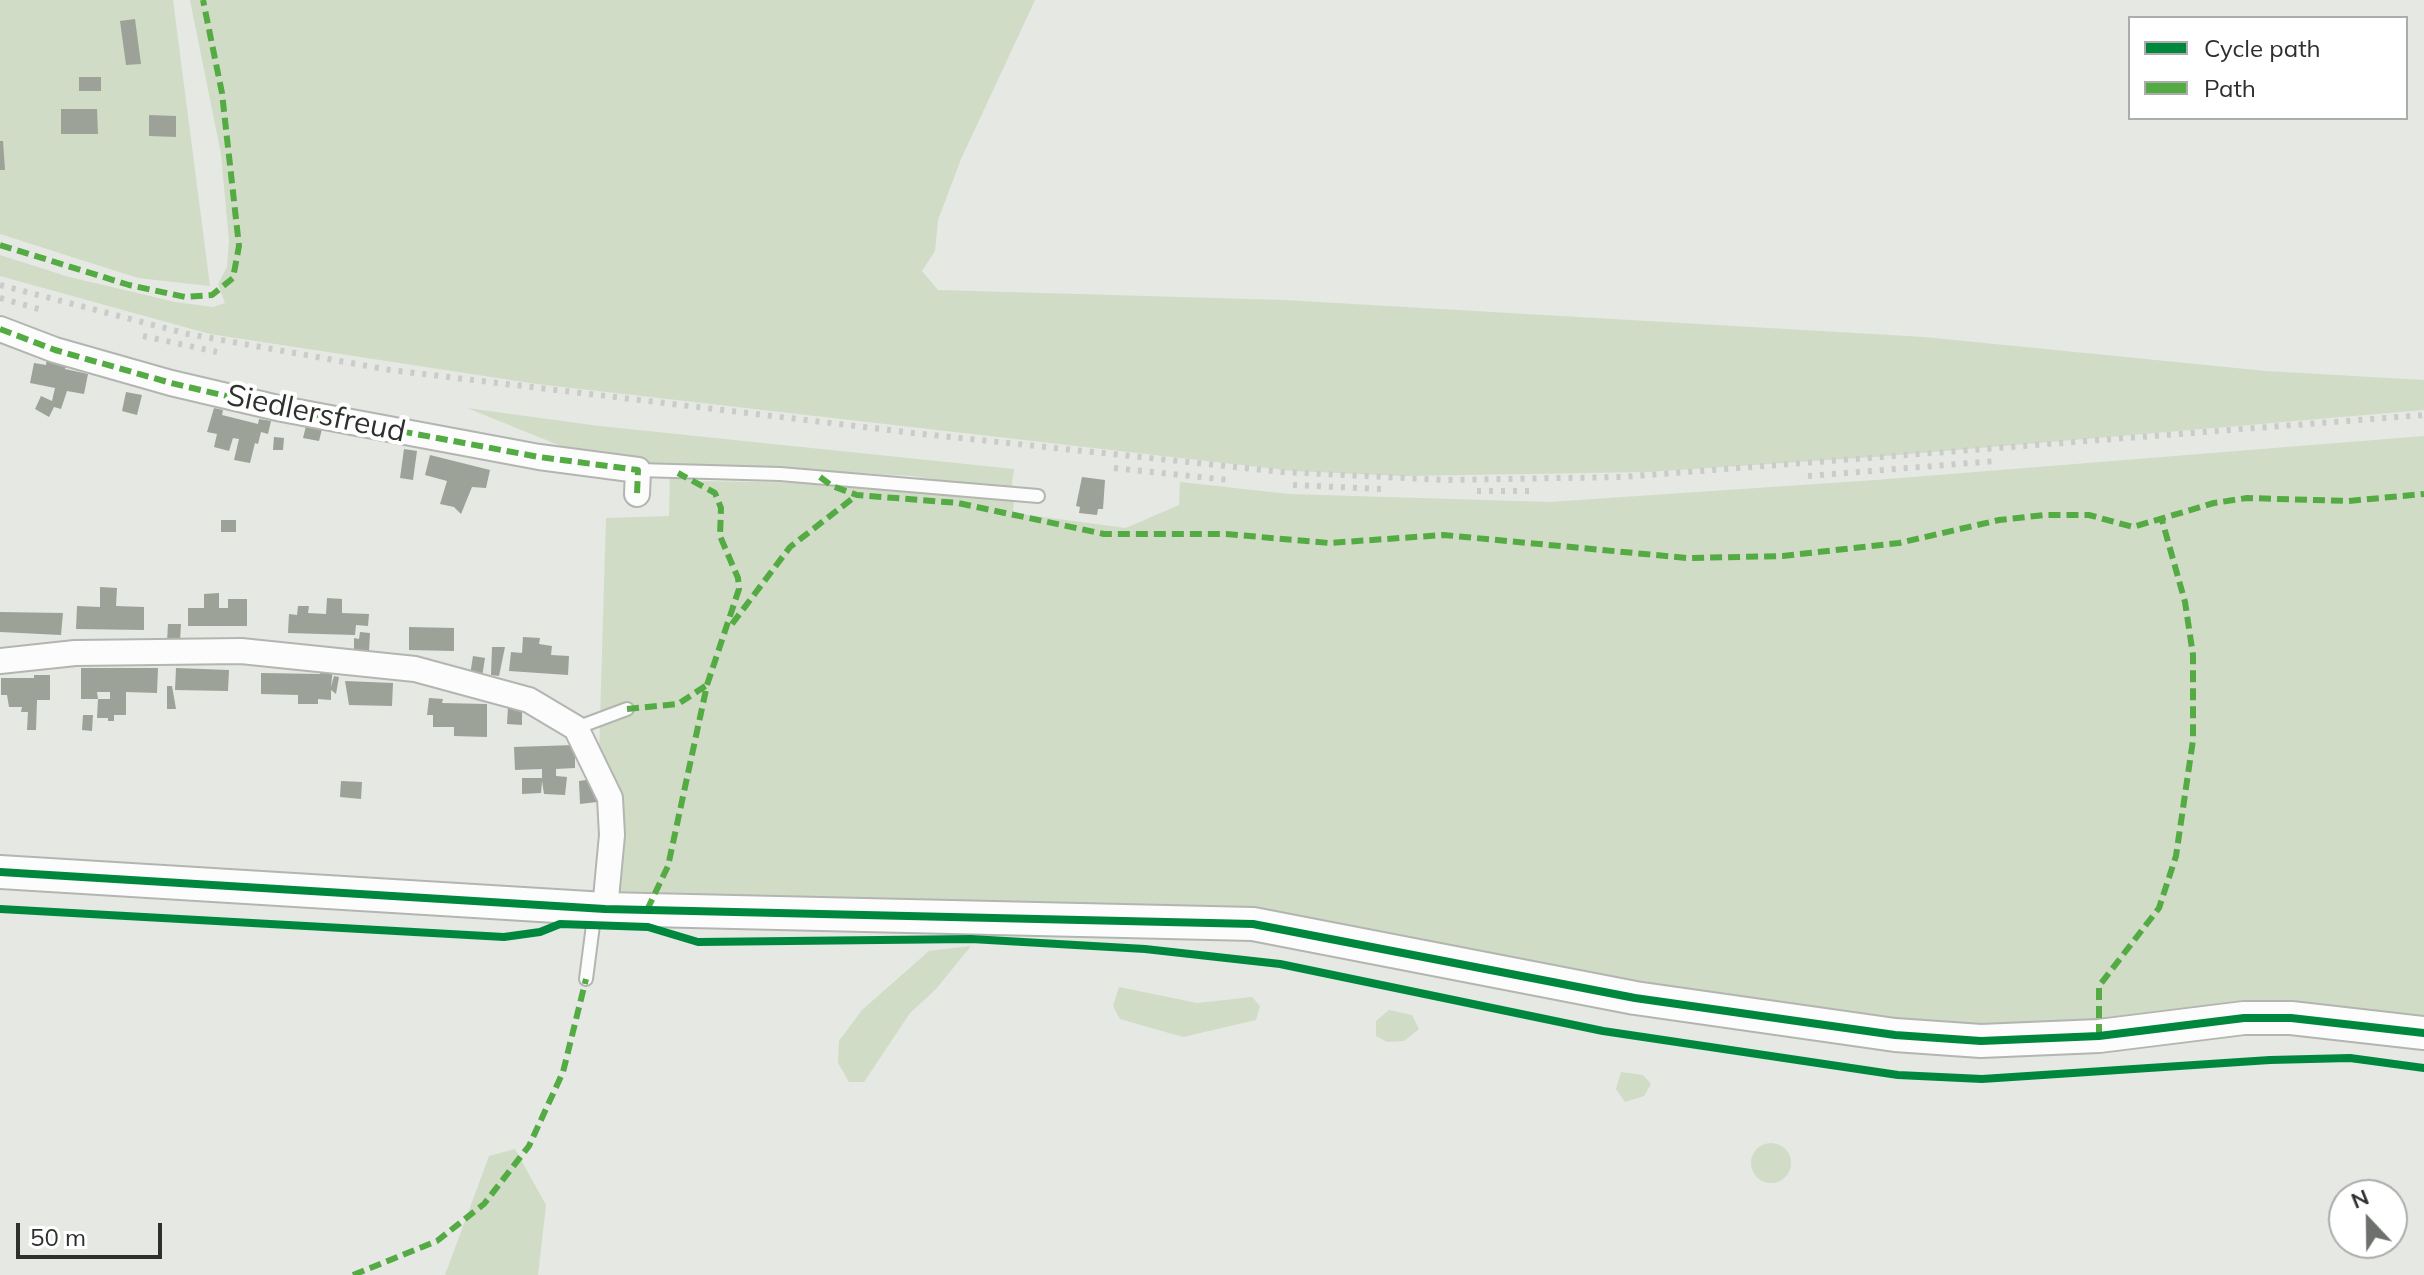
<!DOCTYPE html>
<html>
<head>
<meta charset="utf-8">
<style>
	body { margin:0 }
	#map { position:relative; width:2424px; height:1275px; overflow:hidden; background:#e5e8e3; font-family:Mulish,sans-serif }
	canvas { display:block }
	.legend { position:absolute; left:2128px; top:16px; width:280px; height:104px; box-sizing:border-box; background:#fff; border:2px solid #abacab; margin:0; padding:10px 14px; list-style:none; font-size:24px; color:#2d302c }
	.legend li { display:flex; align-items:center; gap:16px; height:40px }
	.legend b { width:40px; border:2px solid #abacab }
	.north { position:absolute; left:2328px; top:1179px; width:80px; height:80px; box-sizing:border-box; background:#fff; border:2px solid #abacab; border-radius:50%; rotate:338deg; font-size:22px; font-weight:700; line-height:32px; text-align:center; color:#2d302c }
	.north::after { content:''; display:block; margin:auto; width:28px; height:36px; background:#6d706c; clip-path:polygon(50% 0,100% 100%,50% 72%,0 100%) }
	.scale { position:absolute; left:16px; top:1223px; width:146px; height:36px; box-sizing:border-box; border:4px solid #2d302c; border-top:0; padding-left:10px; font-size:24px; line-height:28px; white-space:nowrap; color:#2d302c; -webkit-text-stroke:6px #fff; paint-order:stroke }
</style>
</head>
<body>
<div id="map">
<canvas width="2424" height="1275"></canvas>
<ul class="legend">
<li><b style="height:10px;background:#00873e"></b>Cycle path</li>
<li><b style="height:10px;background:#54ab44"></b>Path</li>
</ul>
<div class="north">N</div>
<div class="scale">50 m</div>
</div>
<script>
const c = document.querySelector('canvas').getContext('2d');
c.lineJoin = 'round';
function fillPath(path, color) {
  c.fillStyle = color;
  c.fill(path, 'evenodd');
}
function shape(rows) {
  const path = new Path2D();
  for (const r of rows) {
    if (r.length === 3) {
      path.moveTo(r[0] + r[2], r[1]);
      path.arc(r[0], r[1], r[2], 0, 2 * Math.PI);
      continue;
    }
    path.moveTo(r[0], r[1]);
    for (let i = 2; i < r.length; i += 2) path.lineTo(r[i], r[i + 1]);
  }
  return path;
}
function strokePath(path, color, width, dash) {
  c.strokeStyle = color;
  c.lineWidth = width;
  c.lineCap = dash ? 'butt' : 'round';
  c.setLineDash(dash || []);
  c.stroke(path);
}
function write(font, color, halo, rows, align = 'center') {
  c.font = font + ' Mulish,sans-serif';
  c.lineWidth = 8;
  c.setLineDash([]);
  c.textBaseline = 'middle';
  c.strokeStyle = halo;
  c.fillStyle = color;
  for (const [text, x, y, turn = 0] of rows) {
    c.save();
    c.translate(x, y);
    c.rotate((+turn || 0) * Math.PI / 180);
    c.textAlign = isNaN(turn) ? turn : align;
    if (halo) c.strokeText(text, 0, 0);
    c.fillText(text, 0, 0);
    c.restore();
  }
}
fillPath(shape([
	[0,0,173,0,210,286,138,278,0,234],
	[190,0,1035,0,961,159,938,220,935,251,922,271,938,290,1284,300,1924,337,2266,371,2424,380,2424,410,1874,457,1647,472,1404,476,1294,471,537,384,210,334,0,276,0,255,69,277,175,302,213,307,225,303,218,284,227,267,229,241,221,154],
	[467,408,599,426,1014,469,1011,491,911,476,789,469,693,469,692,481,822,483,1014,500,1013,513,1126,528,1179,505,1180,482,1289,494,1549,502,1876,480,2424,436,2424,1021,2004,1033,1670,996,1362,932,617,896,599,754,606,518,669,516,670,470,598,461],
	[971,946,936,989,910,1013,864,1082,849,1082,838,1063,839,1041,862,1010,929,951],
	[1119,987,1197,1003,1252,997,1260,1006,1256,1020,1183,1037,1120,1019,1113,1006],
	[1389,1010,1412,1015,1419,1029,1404,1041,1387,1042,1376,1036,1376,1021],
	[1621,1072,1643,1075,1651,1084,1644,1096,1625,1102,1616,1089],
	[1771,1163,20],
	[515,1149,546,1205,538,1275,445,1275,489,1156]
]), '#d0dcc6');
fillPath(shape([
	[135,19,141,64,126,65,120,21],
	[79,77,101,77,101,91,79,91],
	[61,109,97,109,98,134,61,134],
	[149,115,176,116,176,137,149,136],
	[0,141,3,141,5,170,0,170],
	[47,357,67,362,65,369,88,374,84,394,67,391,61,409,54,407,49,417,35,409,41,396,52,401,55,388,30,383,34,363,46,365],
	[126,392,142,395,137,415,122,411],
	[214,408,223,410,222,415,258,424,259,419,271,421,268,434,261,432,258,444,255,443,250,463,234,460,239,439,233,438,229,451,214,447,217,434,207,432],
	[306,426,322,429,319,441,303,438],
	[274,437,284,438,283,450,273,450],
	[404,449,417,451,413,480,400,478],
	[430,455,490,470,486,488,472,487,461,514,454,507,440,504,447,481,425,475],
	[1082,477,1105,480,1103,509,1098,509,1097,515,1079,513,1080,507,1076,506],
	[221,520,236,520,236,532,221,532],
	[100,587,117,588,116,606,144,607,144,630,76,629,77,606,100,607],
	[219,593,219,608,228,608,228,599,247,599,247,626,188,626,188,608,204,608,204,594],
	[327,598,342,599,342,613,369,614,368,626,356,625,355,635,288,633,289,614,297,615,298,606,309,606,308,613,326,614],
	[0,612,63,613,61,635,0,632],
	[168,624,181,624,180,642,167,642],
	[409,627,454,628,454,651,409,650],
	[360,632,370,633,369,652,354,651,354,638,359,639],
	[523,637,540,638,539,644,552,646,551,655,569,656,568,675,509,671,511,652,522,653],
	[492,647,505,647,499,676,491,675],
	[473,656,485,658,482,677,470,675],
	[320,667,333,668,331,687,334,676,339,677,336,694,331,690,331,700,318,699,318,704,298,704,298,695,261,694,261,673,320,674],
	[81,668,158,668,157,693,126,692,126,715,114,715,114,721,108,721,108,718,97,718,98,699,81,699],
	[97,692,110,692,110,699,98,699],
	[176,668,229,670,228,691,175,690],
	[34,675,50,675,50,700,37,700,36,730,27,730,28,712,21,712,22,707,9,707,7,695,1,695,1,678,34,678],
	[345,681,393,683,392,706,349,705],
	[167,686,172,686,176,709,167,709],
	[429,698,443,699,442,703,487,704,487,737,454,736,454,727,433,727,433,715,427,715],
	[508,707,522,708,522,725,507,724],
	[83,715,93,715,92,731,82,730],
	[575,745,575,768,556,769,556,776,567,777,565,795,544,794,542,781,541,793,522,794,522,778,542,778,542,769,515,770,514,747],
	[593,779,597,802,580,804,579,781],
	[341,781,362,782,361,799,340,797]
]), '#9ca297');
const lane = shape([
	[638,470,780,474,1038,496],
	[576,728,627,709],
	[586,979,593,925,602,913]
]);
const street = shape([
	[0,329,55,350,171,383,282,409,539,457,638,470,637,494],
	[0,661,75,653,241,651,415,669,529,700,576,728,610,798,612,835,605,909]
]);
const secondary = shape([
	[0,872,605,909,1253,924,1635,998,1895,1035,1981,1041,2099,1036,2244,1018,2291,1018,2424,1033]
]);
strokePath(lane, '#b3b5b1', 16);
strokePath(street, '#b3b5b1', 28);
strokePath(secondary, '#b3b5b1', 36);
strokePath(lane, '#fbfcfb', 12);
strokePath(street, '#fbfcfb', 24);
strokePath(secondary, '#fbfcfb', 32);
strokePath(shape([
	[0,285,188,334,390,370,922,434,1283,472,1445,480,1622,477,2424,415],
	[0,298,46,311],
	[143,336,217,352],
	[1114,468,1229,480],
	[1808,476,1996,461],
	[1293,485,1381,489],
	[1477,491,1533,491]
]), '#cbcbca', 6, [4, 8]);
strokePath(shape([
	[0,245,129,285,185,297,212,295,233,278,239,246,222,93,203,0],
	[0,329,55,350,171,383,282,409,539,457,638,470,637,494],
	[820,477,832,486,857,495,958,503,1104,534,1226,534,1329,543,1444,535,1687,558,1783,556,1899,543,1999,520,2044,515,2089,515,2133,527,2214,503,2247,498,2348,501,2424,494],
	[732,624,790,547,857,495],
	[627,709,678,704,707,685],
	[647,910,668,866,707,685,739,589,738,578,720,536,721,508,715,493,678,473],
	[2099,1036,2099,986,2159,908,2176,856,2193,740,2193,655,2185,602,2162,520],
	[353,1275,437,1241,484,1204,529,1146,563,1072,586,979]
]), '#54ab44', 6, [12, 6]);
strokePath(shape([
	[0,872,605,909,1253,924,1635,998,1895,1035,1981,1041,2099,1036,2244,1018,2291,1018,2424,1033],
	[0,909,504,937,540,932,560,924,648,927,698,942,971,939,1145,949,1280,964,1603,1031,1898,1075,1982,1079,2270,1060,2350,1058,2424,1068]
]), '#00873e', 8);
write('30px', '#2d302c', '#fff', [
	["Siedlersfreud",316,414,12]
]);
</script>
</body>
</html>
